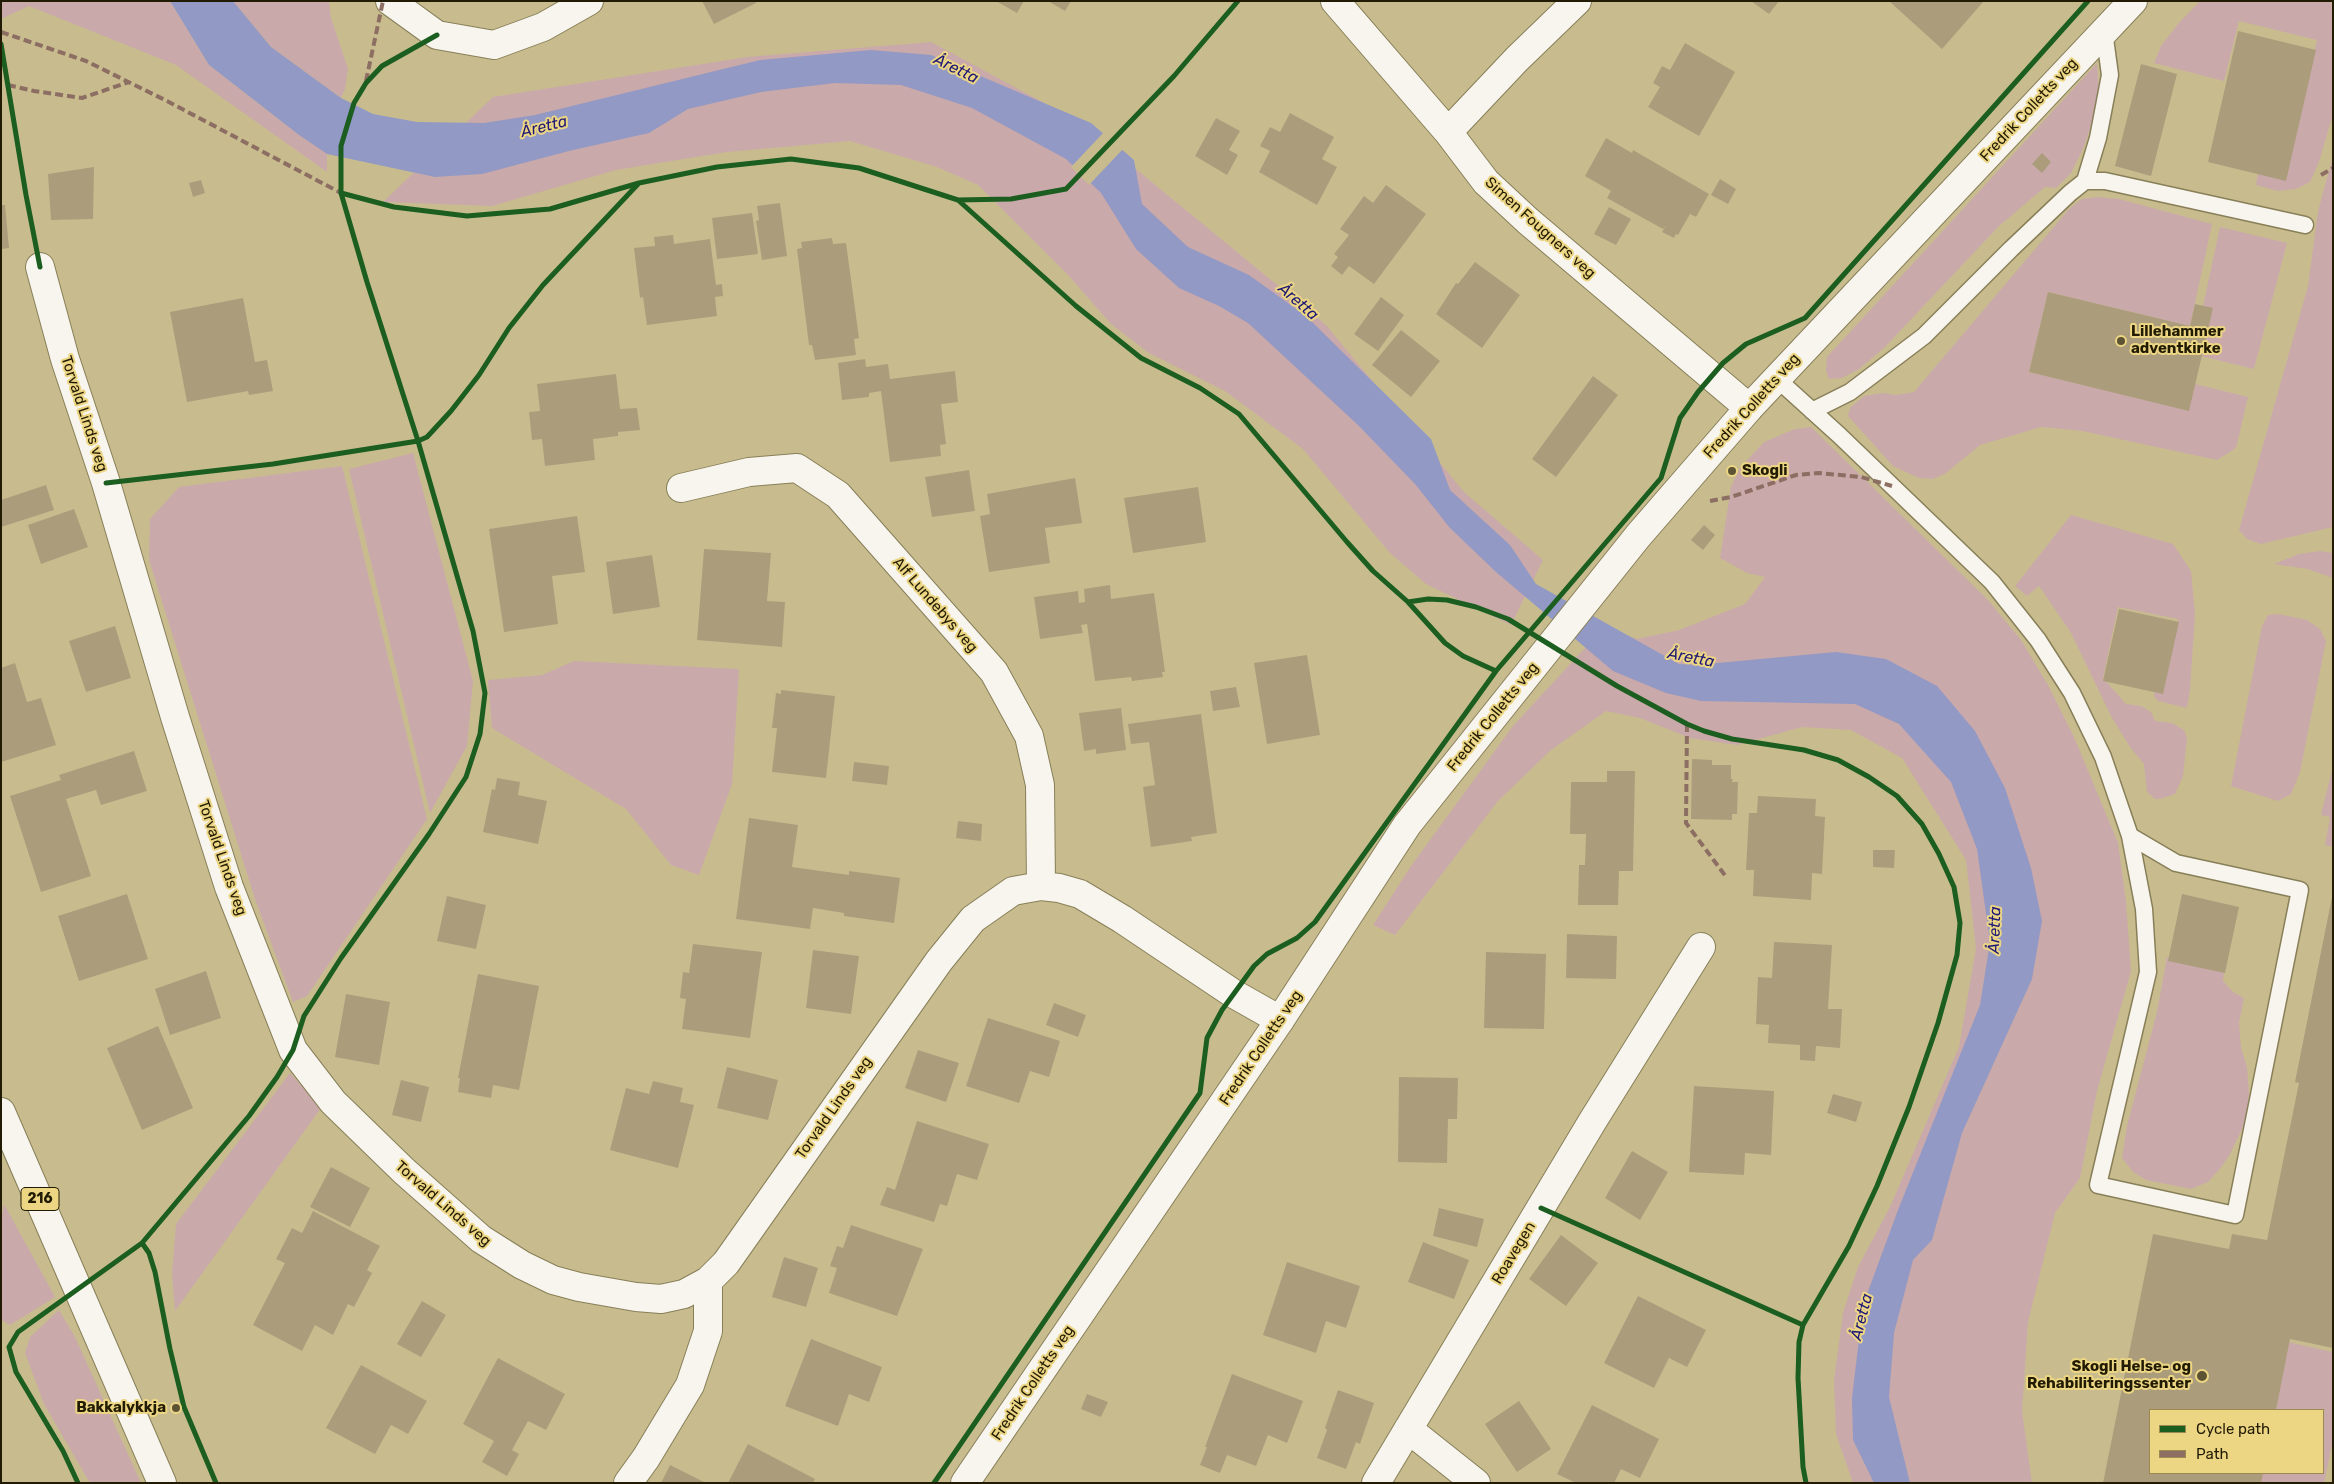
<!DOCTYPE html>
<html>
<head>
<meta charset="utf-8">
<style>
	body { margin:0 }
	#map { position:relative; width:2334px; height:1484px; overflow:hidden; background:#c8bc8f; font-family:Rubik,sans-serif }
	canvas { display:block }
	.frame { position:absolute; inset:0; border:2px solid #221b03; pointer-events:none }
	.legend { position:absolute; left:2149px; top:1409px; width:175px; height:65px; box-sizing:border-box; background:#ecd684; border:1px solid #9b8b50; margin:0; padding:6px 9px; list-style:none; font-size:15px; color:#221b03 }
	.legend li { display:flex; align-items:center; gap:10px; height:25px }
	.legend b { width:25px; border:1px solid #9b8b50 }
</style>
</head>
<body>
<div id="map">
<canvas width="2334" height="1484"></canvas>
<div class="frame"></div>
<ul class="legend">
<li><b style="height:6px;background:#1b5e20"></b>Cycle path</li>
<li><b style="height:6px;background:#8d6e63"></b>Path</li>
</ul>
</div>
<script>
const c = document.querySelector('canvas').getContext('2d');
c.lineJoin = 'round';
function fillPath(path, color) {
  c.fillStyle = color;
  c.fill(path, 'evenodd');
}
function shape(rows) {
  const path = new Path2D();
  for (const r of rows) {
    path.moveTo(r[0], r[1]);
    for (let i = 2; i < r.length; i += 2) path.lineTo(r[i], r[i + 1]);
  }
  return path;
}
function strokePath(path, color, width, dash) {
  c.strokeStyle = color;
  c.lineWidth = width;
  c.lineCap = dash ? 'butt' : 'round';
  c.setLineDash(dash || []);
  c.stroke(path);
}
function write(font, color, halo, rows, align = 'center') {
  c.font = font + ' Rubik,sans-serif';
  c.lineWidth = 4;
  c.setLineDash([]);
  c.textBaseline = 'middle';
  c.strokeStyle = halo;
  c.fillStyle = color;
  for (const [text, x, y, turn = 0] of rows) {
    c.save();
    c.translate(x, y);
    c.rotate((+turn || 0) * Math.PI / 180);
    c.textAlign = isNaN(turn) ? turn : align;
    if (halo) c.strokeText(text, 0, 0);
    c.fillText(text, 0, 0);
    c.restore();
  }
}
fillPath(shape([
	[1,1,170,1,209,65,299,135,327,154,327,172,176,65,29,6,1,19],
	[233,1,329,1,331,18,348,69,345,89,341,98,271,47],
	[2200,1,2330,1,2333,7,2333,114,2319,162,2310,182,2296,189,2277,191,2256,185,2259,167,2285,173,2317,40,2239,21,2224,81,2154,63,2161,46,2178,24],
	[931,42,1076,120,1326,325,1464,492,1543,560,1511,625,1426,584,1390,553,1303,449,1225,391,1149,353,1111,324,1068,275,978,185,937,167,850,141,727,152,616,170,492,206,383,202,493,97,747,57],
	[2097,63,2099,91,2095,115,2083,149,2071,173,2056,188,2045,187,1999,226,1884,348,1859,369,1842,378,1829,379,1826,371,1827,357],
	[2333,156,2333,527,2261,544,2247,539,2239,530,2308,286,2318,211],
	[2097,197,2119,199,2212,224,2190,326,2048,292,2029,372,2188,410,2195,384,2248,397,2236,448,2217,460,2082,431,2041,427,1980,445,1946,473,1933,479,1919,478,1893,466,1848,416,1850,408,1864,396,1883,393,1896,395,1914,392,2069,209,2082,199],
	[2220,227,2287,243,2254,369,2201,356,2203,306],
	[1811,427,1988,600,2021,640,2048,685,2074,737,2118,843,2126,902,2131,971,2097,1091,2080,1178,2055,1213,2028,1322,2022,1411,2032,1483,1853,1483,1836,1434,1834,1380,1843,1313,1858,1267,1890,1207,1959,1047,1976,948,1966,860,1902,758,1851,730,1802,727,1737,745,1690,738,1640,718,1606,711,1551,750,1498,801,1395,935,1373,925,1411,866,1513,726,1583,650,1608,629,1637,639,1679,630,1745,604,1765,577,1747,573,1720,558,1731,487,1740,468,1764,442,1795,429],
	[413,453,473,681,467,746,430,813,349,469],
	[342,466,427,819,307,996,293,1002,255,899,149,560,150,519,179,487],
	[2071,515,2173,544,2191,571,2195,614,2190,689,2187,708,2158,701,2154,696,2155,690,2163,691,2178,619,2118,607,2103,678,2126,704,2141,706,2151,712,2155,721,2172,723,2184,730,2187,738,2183,776,2175,794,2160,799,2155,799,2147,792,2144,764,2130,747,2112,718,2071,633,2039,586,2027,596,2015,586],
	[2320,551,2333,553,2333,578,2308,569,2274,564,2299,554],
	[2278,614,2307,620,2320,629,2326,641,2300,772,2291,794,2278,801,2231,786,2262,626,2268,615],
	[574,661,739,669,732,784,699,875,671,865,626,809,492,728,488,680,542,675],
	[2333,766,2333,847,2325,845,2330,817,2321,815],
	[2167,957,2224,971,2223,981,2233,992,2244,998,2239,1023,2241,1048,2247,1067,2249,1095,2245,1123,2229,1156,2219,1170,2208,1182,2191,1189,2146,1180,2133,1172,2122,1158,2127,1126,2157,1012],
	[290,1073,321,1108,175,1311,172,1273,176,1224],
	[4,1204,55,1297,10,1325,1,1320,1,1220],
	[59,1310,75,1337,141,1483,90,1483,44,1404,25,1353,30,1337],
	[2288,1342,2333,1352,2333,1440,2324,1483,2260,1483,2262,1473,2323,1473,2323,1410,2274,1410]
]), '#caa9aa');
fillPath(shape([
	[170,1,233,1,271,47,341,98,373,114,417,122,484,123,535,115,760,60,871,50,931,55,1091,123,1134,160,1142,204,1188,247,1249,275,1306,316,1431,439,1450,490,1510,545,1536,584,1679,664,1696,665,1836,652,1886,659,1937,686,1975,731,2005,788,2031,868,2042,921,2032,979,1962,1133,1932,1240,1913,1260,1894,1333,1889,1397,1910,1483,1874,1483,1853,1440,1852,1398,1863,1305,1898,1210,1980,1005,1990,942,1977,849,1951,782,1899,724,1855,704,1701,701,1666,693,1613,671,1496,572,1450,528,1415,484,1359,426,1248,323,1219,306,1179,288,1136,249,1101,193,1066,159,972,108,901,85,835,83,761,92,688,109,649,133,569,151,482,174,435,177,327,154,299,135,209,65]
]), '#9299c4');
fillPath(shape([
	[1105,131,1124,148,1089,185,1071,167]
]), '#c8bc8f');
fillPath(shape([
	[702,1,755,1,756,3,714,24],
	[996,1,1024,1,1017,13],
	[1048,1,1071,1,1065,11],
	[1751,1,1779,1,1769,14],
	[1889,1,1984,1,1942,49],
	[2238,31,2316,50,2286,181,2208,162],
	[1685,43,1735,72,1699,136,1648,107,1660,87,1653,83,1662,66,1670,70],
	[2141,64,2177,74,2151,176,2115,166],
	[1290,113,1334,137,1322,159,1337,167,1317,205,1259,172,1270,151,1260,146,1270,127,1280,132],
	[1216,118,1240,131,1229,150,1238,155,1227,175,1195,156],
	[1606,138,1632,153,1633,150,1709,194,1696,217,1690,214,1678,235,1676,234,1674,238,1662,232,1666,225,1663,229,1607,198,1611,191,1585,176],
	[2042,153,2051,162,2042,173,2032,164],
	[94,167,93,219,51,220,48,174],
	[1720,179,1736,189,1728,204,1711,195],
	[201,180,205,193,193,197,189,183],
	[1386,185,1426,214,1374,284,1349,266,1342,275,1331,266,1338,257,1334,254,1349,235,1340,229,1364,196,1373,203],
	[780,203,787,256,762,260,756,221,759,220,757,206],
	[1,205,5,205,9,248,1,249],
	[1609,207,1631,219,1616,245,1594,234],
	[752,213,758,254,717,259,712,218],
	[673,235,674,244,710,239,716,285,722,284,723,296,715,297,717,316,647,325,643,297,640,298,634,248,655,246,654,237],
	[832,238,833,244,846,243,859,338,854,339,856,355,815,360,812,345,809,345,797,249,802,248,801,242],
	[1475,262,1520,295,1482,348,1436,314,1456,283,1458,284],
	[2048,292,2190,326,2195,304,2213,308,2189,411,2029,372],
	[1381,297,1404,315,1378,351,1354,334],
	[243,298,255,362,267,360,273,391,249,395,248,391,187,402,170,312],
	[1401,330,1440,361,1411,397,1372,365],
	[865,359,866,367,888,364,890,379,955,371,958,402,941,404,946,444,940,445,941,456,890,462,881,391,869,393,869,397,842,400,838,363],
	[616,374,620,409,637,408,640,430,618,432,618,436,593,439,595,460,545,466,542,439,532,440,529,412,540,411,537,384],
	[1593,376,1618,395,1556,477,1532,459],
	[969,470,975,511,932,517,925,477],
	[1075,478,1082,523,1045,528,1050,563,989,572,980,516,990,514,987,494],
	[46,485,54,510,1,527,1,500],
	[1198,487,1206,542,1133,553,1124,498],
	[74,509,88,547,41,564,28,525],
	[577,516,585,572,552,576,558,624,504,632,489,529],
	[1704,525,1715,535,1703,550,1691,540],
	[704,549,771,553,767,601,785,602,782,647,697,640],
	[652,555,660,607,613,614,606,562],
	[1110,585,1111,599,1154,593,1165,672,1162,672,1163,677,1132,681,1131,677,1095,681,1087,624,1081,625,1083,633,1040,639,1034,597,1078,591,1079,603,1085,602,1084,589],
	[2119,609,2179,622,2163,694,2103,681],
	[115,626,131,678,86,692,69,641],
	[1307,655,1320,735,1267,744,1254,663],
	[15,663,27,702,41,698,56,745,1,762,1,668],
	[1236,687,1240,707,1213,711,1210,691],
	[781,690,835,696,826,778,772,772,777,728,772,728,776,693,781,694],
	[1121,708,1126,750,1096,754,1096,749,1084,751,1079,713],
	[1201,714,1217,833,1191,837,1192,841,1151,847,1143,787,1155,785,1149,742,1131,744,1128,724],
	[134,751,147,791,101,805,96,790,66,799,91,876,41,892,10,796,61,780,59,775],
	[1692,759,1712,760,1712,765,1731,765,1731,779,1733,779,1732,782,1738,782,1737,814,1732,814,1732,820,1691,819],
	[854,762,889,766,887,785,852,781],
	[1607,771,1635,771,1633,871,1619,871,1618,905,1578,905,1579,865,1585,865,1586,834,1570,834,1571,782,1607,782],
	[497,778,520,782,518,795,547,801,538,844,483,832,492,789,495,790],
	[1758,796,1816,799,1815,816,1825,817,1822,874,1812,873,1811,900,1753,896,1754,870,1746,870,1749,813,1757,813],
	[749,818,798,825,792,867,849,875,849,871,900,878,894,923,844,916,844,913,813,908,810,929,736,919],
	[958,821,982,824,981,841,956,838],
	[1873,850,1895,850,1894,868,1873,867],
	[127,894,148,959,79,981,58,916],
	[2182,894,2239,907,2225,973,2168,961],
	[447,896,486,905,476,949,437,941],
	[2332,897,2333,1348,2290,1339,2276,1410,2150,1410,2150,1473,2263,1473,2261,1483,2103,1483,2153,1234,2229,1249,2232,1234,2267,1240,2299,1083,2295,1082],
	[1567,934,1617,936,1616,979,1566,978],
	[1774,942,1832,945,1828,1009,1842,1009,1840,1048,1816,1046,1815,1061,1800,1060,1800,1045,1768,1043,1769,1025,1756,1024,1758,977,1772,978],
	[693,944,762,952,750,1038,682,1029,686,999,680,998,683,972,689,973],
	[813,950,859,956,851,1014,806,1008],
	[1486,952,1546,954,1544,1029,1484,1028],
	[206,971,221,1018,170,1035,155,989],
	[478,974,539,986,519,1090,493,1085,491,1098,458,1092,460,1078,458,1078],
	[346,994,390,1002,379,1065,335,1057],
	[1054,1003,1086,1015,1078,1037,1046,1025],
	[988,1018,1060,1041,1049,1077,1030,1071,1019,1103,966,1086],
	[158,1026,193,1108,142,1130,107,1048],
	[918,1050,959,1063,946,1102,905,1088],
	[727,1067,778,1080,768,1120,717,1108],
	[1399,1077,1458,1078,1457,1119,1448,1119,1447,1163,1398,1162],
	[401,1080,429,1087,421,1122,392,1115],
	[653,1081,683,1088,680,1102,694,1105,678,1168,610,1150,626,1088,649,1094],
	[1694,1086,1774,1091,1771,1155,1745,1153,1744,1175,1689,1172],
	[1833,1094,1862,1102,1856,1122,1827,1113],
	[917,1121,989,1144,977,1180,957,1174,947,1206,940,1204,934,1222,880,1205,887,1187,895,1190],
	[1632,1151,1668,1172,1640,1220,1605,1198],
	[331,1167,370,1188,350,1227,310,1207],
	[1439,1208,1484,1219,1477,1247,1433,1236],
	[313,1211,380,1246,367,1270,372,1273,354,1307,348,1304,333,1335,315,1325,302,1351,253,1325,285,1263,276,1259,292,1228,302,1233],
	[851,1225,923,1249,897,1316,829,1293,837,1268,830,1266,837,1246,843,1248],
	[1561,1235,1598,1263,1566,1306,1529,1279],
	[1423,1242,1469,1260,1454,1299,1408,1282],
	[784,1257,818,1268,806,1307,772,1297],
	[1287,1262,1360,1286,1346,1328,1326,1321,1316,1353,1263,1335],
	[1638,1296,1706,1330,1687,1367,1669,1358,1654,1388,1604,1363],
	[422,1301,446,1315,421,1357,397,1344],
	[811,1339,882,1367,869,1402,849,1394,838,1426,785,1406],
	[498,1358,565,1394,546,1430,528,1421,512,1450,519,1454,507,1476,482,1462,494,1441,463,1424],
	[361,1365,427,1401,408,1434,391,1425,375,1454,326,1428],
	[1232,1374,1303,1401,1287,1443,1268,1435,1256,1466,1227,1455,1220,1473,1200,1465,1207,1447,1205,1447],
	[1338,1390,1374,1403,1360,1444,1356,1442,1346,1469,1317,1458,1327,1430,1325,1428],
	[1087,1394,1108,1402,1101,1417,1081,1409],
	[1519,1401,1551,1449,1517,1472,1485,1424],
	[1592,1405,1659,1439,1640,1478,1621,1469,1614,1483,1576,1483,1557,1474],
	[748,1444,815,1479,813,1483,728,1483],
	[670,1465,706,1483,661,1483]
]), '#ab9d7b');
const lane = shape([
	[2085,181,2098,138,2110,75,2104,31],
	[1776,378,1839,435,1992,582,2038,640,2072,693,2103,757,2130,836,2144,909,2148,972,2098,1185,2235,1215,2300,890,2176,863,2130,836],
	[1812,411,1850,392,1924,336,2011,249,2070,193,2085,181,2105,181,2305,225]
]);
const street = shape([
	[390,1,437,35,494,45,543,27,589,1],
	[1335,1,1448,132,1486,182,1528,221,1749,408],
	[1448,132,1517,59,1577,1],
	[40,267,65,359,106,483,175,717,229,887,293,1050,333,1102,404,1171,481,1239,522,1265,553,1280,579,1287,636,1297,661,1299,684,1294,708,1281,726,1263,939,961,973,919,1013,891,1041,886,1059,888,1080,894,1122,919,1234,994,1280,1020],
	[681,488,749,472,797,468,838,495,994,672,1029,736,1040,785,1041,886],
	[1408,1429,1476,1483],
	[628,1483,646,1458,690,1385,708,1331,708,1281],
	[1376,1483,1592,1122,1701,947]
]);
const secondary = shape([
	[965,1483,1280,1020,1407,825,1638,536,1749,408,2133,1]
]);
const primary = shape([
	[1,1112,162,1483]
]);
strokePath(lane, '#887f58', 19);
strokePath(street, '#887f58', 30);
strokePath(secondary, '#887f58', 30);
strokePath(primary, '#887f58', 30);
strokePath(lane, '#f7f5ee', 16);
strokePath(street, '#f7f5ee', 28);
strokePath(secondary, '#f7f5ee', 28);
strokePath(primary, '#f7f5ee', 28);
strokePath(shape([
	[1,32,86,61,167,101,341,193],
	[366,81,383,1],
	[8,85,34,91,82,98,129,82],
	[2321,175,2333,168],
	[1710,501,1731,497,1796,475,1818,473,1861,477,1892,486],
	[1687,724,1686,823,1727,878]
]), '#8d6e63', 4, [8, 4]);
strokePath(shape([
	[1,44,26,195,40,267],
	[341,193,394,207,467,216,550,209,639,183],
	[958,200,1076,306,1141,358,1200,388,1239,414,1347,542,1373,571,1408,602,1428,599,1447,600,1476,607,1508,619,1617,686,1687,724,1704,731,1732,739,1804,750,1838,760,1869,777,1897,796,1922,824,1939,854,1954,887,1960,923,1957,955,1938,1023,1909,1107,1877,1186,1849,1246,1803,1325,1799,1342,1798,1378,1803,1467,1806,1483],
	[106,483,273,464,418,441,427,437,451,411,479,375,509,328,543,285,639,183,717,167,791,159,859,168,958,200,1011,199,1066,189,1174,76,1238,1],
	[1408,602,1445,643,1463,656,1496,671],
	[1541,1208,1803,1325],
	[78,1483,63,1451,16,1372,9,1347,18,1332,142,1243],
	[216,1483,184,1407,170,1349,155,1272,149,1253,142,1243,249,1116,277,1077,293,1050,304,1016,341,958,429,834,466,777,480,734,485,693,473,631,418,441,367,282,341,193,341,146,354,103,366,83,382,66,437,35],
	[934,1483,1200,1093,1207,1038,1222,1010,1254,966,1267,954,1297,938,1315,922,1496,671,1661,478,1680,418,1698,392,1723,363,1746,344,1805,318,2088,1]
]), '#1b5e20', 5);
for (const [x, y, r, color] of [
	[2121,341,5,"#5c5334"],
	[1732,471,5,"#5c5334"],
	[2202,1376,6,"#5c5334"],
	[176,1408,5,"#5c5334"]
]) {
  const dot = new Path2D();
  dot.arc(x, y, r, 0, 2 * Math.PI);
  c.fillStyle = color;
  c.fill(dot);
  strokePath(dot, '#ecd684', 2);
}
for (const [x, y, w] of [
	[40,1199,38]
]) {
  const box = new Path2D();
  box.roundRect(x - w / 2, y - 11.5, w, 23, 4);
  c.fillStyle = '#ecd684';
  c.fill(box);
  strokePath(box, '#221b03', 1);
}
write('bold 14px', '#221b03', null, [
	["216",40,1199]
]);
write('15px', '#221b03', '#ecd684', [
	["Fredrik Colletts veg",2029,110,-47],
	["Simen Fougners veg",1540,228,42],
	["Fredrik Colletts veg",1752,406,-48],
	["Torvald Linds veg",84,414,72],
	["Alf Lundebys veg",935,605,49],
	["Fredrik Colletts veg",1493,717,-51],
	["Torvald Linds veg",222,858,71],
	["Fredrik Colletts veg",1261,1048,-56],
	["Torvald Linds veg",834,1108,-55],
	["Torvald Linds veg",443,1204,41],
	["Roavegen",1514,1253,-59],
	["Fredrik Colletts veg",1033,1383,-56]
]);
write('bold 15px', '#221b03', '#ecd684', [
	["Lillehammer",2131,332],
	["adventkirke",2131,349],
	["Skogli",1742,471],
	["Skogli Helse- og",2191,1367,"right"],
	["Rehabiliteringssenter",2191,1384,"right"],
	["Bakkalykkja",166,1408,"right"]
], 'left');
write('italic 16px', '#1e1877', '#ecd684', [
	["Åretta",956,69,26],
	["Åretta",544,127,-14],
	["Åretta",1298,302,41],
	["Åretta",1691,658,11],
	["Åretta",1995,930,-88],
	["Åretta",1862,1317,-76]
]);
</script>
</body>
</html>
